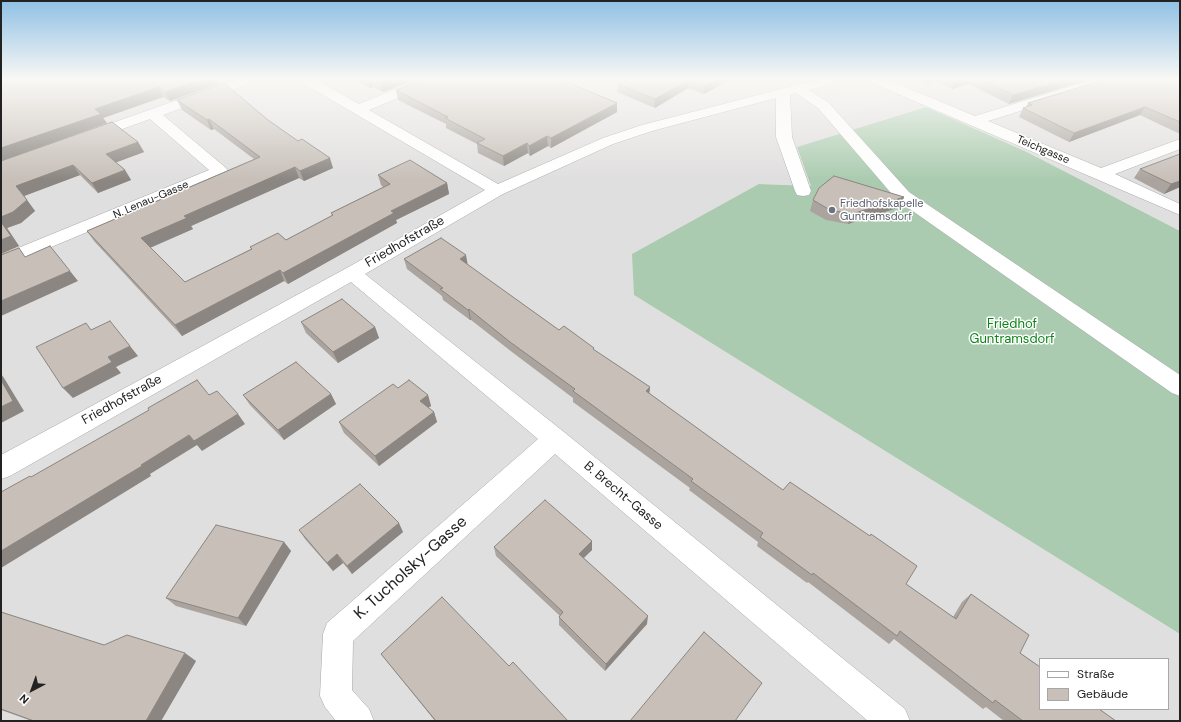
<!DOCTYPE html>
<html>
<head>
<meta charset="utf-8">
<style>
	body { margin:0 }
	#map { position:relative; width:1181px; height:722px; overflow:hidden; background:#f2efe9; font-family:"DM Sans",sans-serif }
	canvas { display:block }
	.frame { position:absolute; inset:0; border:2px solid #222; pointer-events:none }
	.legend { position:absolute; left:1039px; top:658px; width:130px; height:52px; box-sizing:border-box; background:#fff; border:1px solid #a7a7a7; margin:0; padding:5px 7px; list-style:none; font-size:12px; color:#222 }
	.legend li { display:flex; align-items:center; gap:8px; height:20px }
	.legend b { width:20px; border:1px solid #a7a7a7 }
	.north { position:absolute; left:12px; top:670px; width:40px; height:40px; -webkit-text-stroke:3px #fff; paint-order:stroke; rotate:221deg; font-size:11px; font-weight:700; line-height:16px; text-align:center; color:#222 }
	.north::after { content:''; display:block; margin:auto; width:14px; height:18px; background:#222; clip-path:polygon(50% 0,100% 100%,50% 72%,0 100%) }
</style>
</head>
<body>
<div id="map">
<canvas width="1181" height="722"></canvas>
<div class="frame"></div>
<ul class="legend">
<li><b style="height:5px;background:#fff"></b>Straße</li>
<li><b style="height:11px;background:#c7bfb8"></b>Gebäude</li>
</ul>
<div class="north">N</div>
</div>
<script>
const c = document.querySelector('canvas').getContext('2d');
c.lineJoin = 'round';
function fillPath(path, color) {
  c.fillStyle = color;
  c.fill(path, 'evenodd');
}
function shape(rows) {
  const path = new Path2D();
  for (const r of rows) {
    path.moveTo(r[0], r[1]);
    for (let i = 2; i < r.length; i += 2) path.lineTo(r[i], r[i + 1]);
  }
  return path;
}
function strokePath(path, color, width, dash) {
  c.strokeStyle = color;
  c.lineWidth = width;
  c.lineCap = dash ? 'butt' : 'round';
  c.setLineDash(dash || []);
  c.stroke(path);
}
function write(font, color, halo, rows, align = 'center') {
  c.font = font + ' "DM Sans",sans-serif';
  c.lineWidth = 3;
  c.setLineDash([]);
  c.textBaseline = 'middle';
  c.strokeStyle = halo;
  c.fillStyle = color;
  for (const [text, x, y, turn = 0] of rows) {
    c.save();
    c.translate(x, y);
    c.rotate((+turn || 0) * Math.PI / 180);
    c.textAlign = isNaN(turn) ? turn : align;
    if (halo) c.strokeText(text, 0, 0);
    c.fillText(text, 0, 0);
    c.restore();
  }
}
fillPath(shape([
	[1,79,1180,79,1180,231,1027,152,926,107,798,147,812,186,759,184,634,295,1180,634,1180,721,1,721],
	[1040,659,1168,659,1168,709,1040,709]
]), '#e0dfdf');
fillPath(shape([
	[926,107,1027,152,1180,231,1180,634,634,295,632,254,759,184,811,186,797,147]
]), '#aacbaf');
fillPath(shape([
	[862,82,903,98,841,116,817,94]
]), '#e2e2e2');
const minor = shape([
	[237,79,256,79,254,82,163,115,226,168,228,171,226,174,1,268,1,255,209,170,150,119,89,141,84,139,81,136,84,133,237,79],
	[299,79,315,79,359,104,420,79,437,79,436,82,369,110,498,184,603,138,642,125,820,79,840,79,839,82,809,90,828,102,909,192,1180,375,1180,396,1172,393,897,200,818,108,796,93,790,95,792,137,811,191,809,195,803,196,797,195,795,191,776,137,776,98,652,131,613,144,503,194,365,274,564,432,905,709,910,721,868,721,555,454,353,641,352,690,369,709,374,721,336,721,325,707,320,696,323,634,327,623,538,439,351,282,10,476,1,479,1,455,345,269,485,190,301,82,299,79],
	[868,79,886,79,975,116,1095,79,1114,79,1113,82,988,121,1101,168,1180,139,1180,149,1115,174,1180,204,1180,215,870,82,868,79]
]);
strokePath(minor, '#a9a9a9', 1);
fillPath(minor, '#fff');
fillPath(shape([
	[1,79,218,84,170,101,163,97,103,118,107,123,1,161],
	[352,79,417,79,383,92,373,87,370,88],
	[628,79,731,79,704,94,688,88,655,108,617,92,618,84],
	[917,79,1091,79,1009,104,969,84,952,89,936,81,927,84],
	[1180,79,1180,134,1140,115,1069,142,1019,117,1023,108,1026,107,1028,103],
	[396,90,617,112,551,148,548,146,530,156,528,153,504,166,478,153,477,144,446,128,446,124,398,100],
	[177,100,268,120,333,168,304,181,299,178,191,226,193,229,150,248,185,282,251,249,250,247,286,240,332,216,331,213,383,187,381,185,378,175,447,183,449,194,396,220,397,223,288,284,284,281,182,336,94,241,87,231,254,159,214,129,211,130,182,110],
	[138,142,144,152,116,162,125,170,131,180,98,193,80,175,24,196,35,211,21,223,7,228,19,246,1,254,1,161],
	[1180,154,1180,187,1164,194,1134,178,1140,169],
	[904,197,900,207,848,224,826,220,810,211,813,200],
	[404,259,468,265,559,330,594,350,650,387,649,393,906,584,953,617,962,602,971,594,1020,653,1116,721,1004,721,986,707,983,709,894,639,889,644,808,582,807,583,757,546,758,542,689,490,690,488,573,402,573,398,512,352,471,320,470,320,443,300,442,296,407,269],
	[301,322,375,327,379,338,338,363,306,333],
	[398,388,428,395,431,406,428,408,434,412,437,422,379,466,344,433,339,422],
	[331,394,336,404,284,440,250,405,243,395],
	[299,530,403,532,352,574,343,563,333,571,305,539],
	[284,542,291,551,246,626,176,606,166,598],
	[494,547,592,550,584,558,647,624,605,671,559,625,559,617,560,616,496,556],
	[1,612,104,645,196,661,161,721,32,721,1,710],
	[381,654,568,721,435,721]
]), '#aba49e');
fillPath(shape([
	[203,79,216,79,218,84,170,101,165,92],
	[367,79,370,79,373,87,370,88],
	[392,79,417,79,383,92,381,83],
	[718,79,731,79,704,94,705,86],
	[929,79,936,79,936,81,927,84],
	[962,79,971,79,969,84,952,89,956,81],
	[1068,79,1091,79,1009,104,1013,95],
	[689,80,688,88,655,108,655,99],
	[159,87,163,97,103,118,107,123,1,161,1,148,95,109],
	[617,103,617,112,551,148,551,138],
	[1145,107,1140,115,1069,142,1074,133],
	[209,119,214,129,211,130,207,120],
	[547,136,548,146,530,156,529,146],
	[138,142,144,152,112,164,106,154],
	[527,143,528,153,504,166,503,156],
	[330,158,333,168,304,181,300,171],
	[73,165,80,175,24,196,16,186],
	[295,167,299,178,191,226,193,229,147,249,141,238,184,216],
	[125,170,131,180,98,193,92,183],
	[1180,181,1180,187,1164,194,1171,184],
	[447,183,449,194,396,220,397,223,288,284,283,273,391,211],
	[904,197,900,207,848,224,852,214],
	[27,200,35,211,21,223,7,228,19,246,1,254,1,217],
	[466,255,468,266,460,259],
	[280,270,284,281,182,336,175,325],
	[70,271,78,281,1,316,1,301],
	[469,309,471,320,470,320,468,310],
	[375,327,379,338,338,363,333,352],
	[130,346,138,356,116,367,121,373,73,398,63,388,108,357],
	[1,374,4,378,24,411,1,423],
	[650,387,649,397,646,391],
	[331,394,336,404,284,440,278,430],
	[428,395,431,406,423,411,420,401],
	[434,412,437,422,379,466,375,456],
	[238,414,245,424,202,451,197,445,150,474,151,476,1,568,1,551,189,435],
	[399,523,403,532,352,574,347,566],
	[592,541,592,550,579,562,579,554],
	[284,542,291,551,246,626,238,618],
	[337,554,343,563,333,571,327,563],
	[648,616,647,624,605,671,606,664],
	[185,653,196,661,161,721,146,721]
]), '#8b8681');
const building = shape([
	[1,79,203,79,165,92,159,87,95,109,101,114,1,148,1,79],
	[372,79,392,79,381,83,372,79],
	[424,79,560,79,617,103,551,138,547,136,529,146,527,143,503,156,477,143,485,139,445,118,448,117,396,90,424,79],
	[628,79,718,79,705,86,689,80,655,99,618,84,628,79],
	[951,79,962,79,956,81,951,79],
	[980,79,1068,79,1013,95,980,79],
	[1107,79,1180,79,1180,122,1145,107,1074,133,1023,108,1032,105,1028,103,1107,79],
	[224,83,268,120,298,141,302,139,330,158,300,171,295,167,184,216,187,218,141,238,185,282,252,249,250,247,278,233,286,240,333,215,331,213,390,184,378,175,410,160,447,183,391,211,394,213,283,273,280,270,175,325,87,231,260,157,209,119,207,120,177,100,224,83],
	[112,122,138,142,106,154,125,170,92,183,73,165,16,186,27,200,13,212,1,217,1,161,112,122],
	[1180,154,1180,181,1171,184,1140,169,1180,154],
	[834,176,904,197,852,214,830,210,813,200,819,188,834,176],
	[1,222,11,236,1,240,1,222],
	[441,238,466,255,460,259,559,330,564,326,594,348,593,349,650,387,646,391,783,490,790,482,870,536,871,534,917,566,906,584,956,619,971,594,1029,635,1020,653,1040,667,1040,709,1099,709,1116,721,1023,721,995,700,993,703,900,631,897,636,813,573,812,575,760,537,763,533,691,481,693,479,573,391,575,389,510,342,469,309,468,310,440,289,443,288,404,259,441,238],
	[50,246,70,271,1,301,1,255,19,248,25,257,50,246],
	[342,299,375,327,333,352,301,322,342,299],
	[110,321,130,346,108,357,112,362,63,388,36,347,86,323,91,330,110,321],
	[296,362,331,394,278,430,243,395,296,362],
	[1,380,13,401,1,407,1,380],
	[197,380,209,395,217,391,238,414,194,441,189,435,141,465,142,466,1,551,1,492,30,476,31,477,149,410,148,408,197,380],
	[409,380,428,395,420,401,434,412,375,456,339,422,393,384,398,388,409,380],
	[360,484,399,523,347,566,337,554,327,563,299,530,360,484],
	[545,500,592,541,579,554,648,616,606,664,559,617,563,612,494,547,545,500],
	[216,525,284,542,238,618,166,598,216,525],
	[442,597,509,666,513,662,568,721,436,721,381,654,442,597],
	[1,612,104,645,127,635,185,653,146,721,34,721,1,709,1,612],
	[704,632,762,683,735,721,630,721,704,632]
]);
fillPath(building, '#c7bfb8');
strokePath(building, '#8b8681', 1);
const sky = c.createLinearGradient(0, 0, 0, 180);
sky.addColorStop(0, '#8fc0e4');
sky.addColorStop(0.44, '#f9f8f5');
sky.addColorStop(1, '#f9f8f500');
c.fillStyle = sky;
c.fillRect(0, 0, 1181, 180);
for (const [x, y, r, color] of [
	[832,210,4,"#6b7280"]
]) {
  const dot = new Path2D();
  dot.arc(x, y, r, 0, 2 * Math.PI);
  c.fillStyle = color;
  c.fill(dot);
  strokePath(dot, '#fff', 1.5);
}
write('11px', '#222', '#fff', [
	["Teichgasse",1043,150,23],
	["N. Lenau-Gasse",151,200,-23]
]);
write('11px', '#5b616d', '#fff', [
	["Friedhofskapelle",840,204],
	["Guntramsdorf",840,217]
], 'left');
write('13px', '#222', '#fff', [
	["Friedhofstraße",405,242,-30],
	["Friedhofstraße",122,400,-29],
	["B. Brecht-Gasse",623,496,40]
]);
write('13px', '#0c8416', '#fff', [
	["Friedhof",1012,325],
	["Guntramsdorf",1012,340]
]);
write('16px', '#222', '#fff', [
	["K. Tucholsky-Gasse",411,568,-42]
]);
</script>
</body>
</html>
